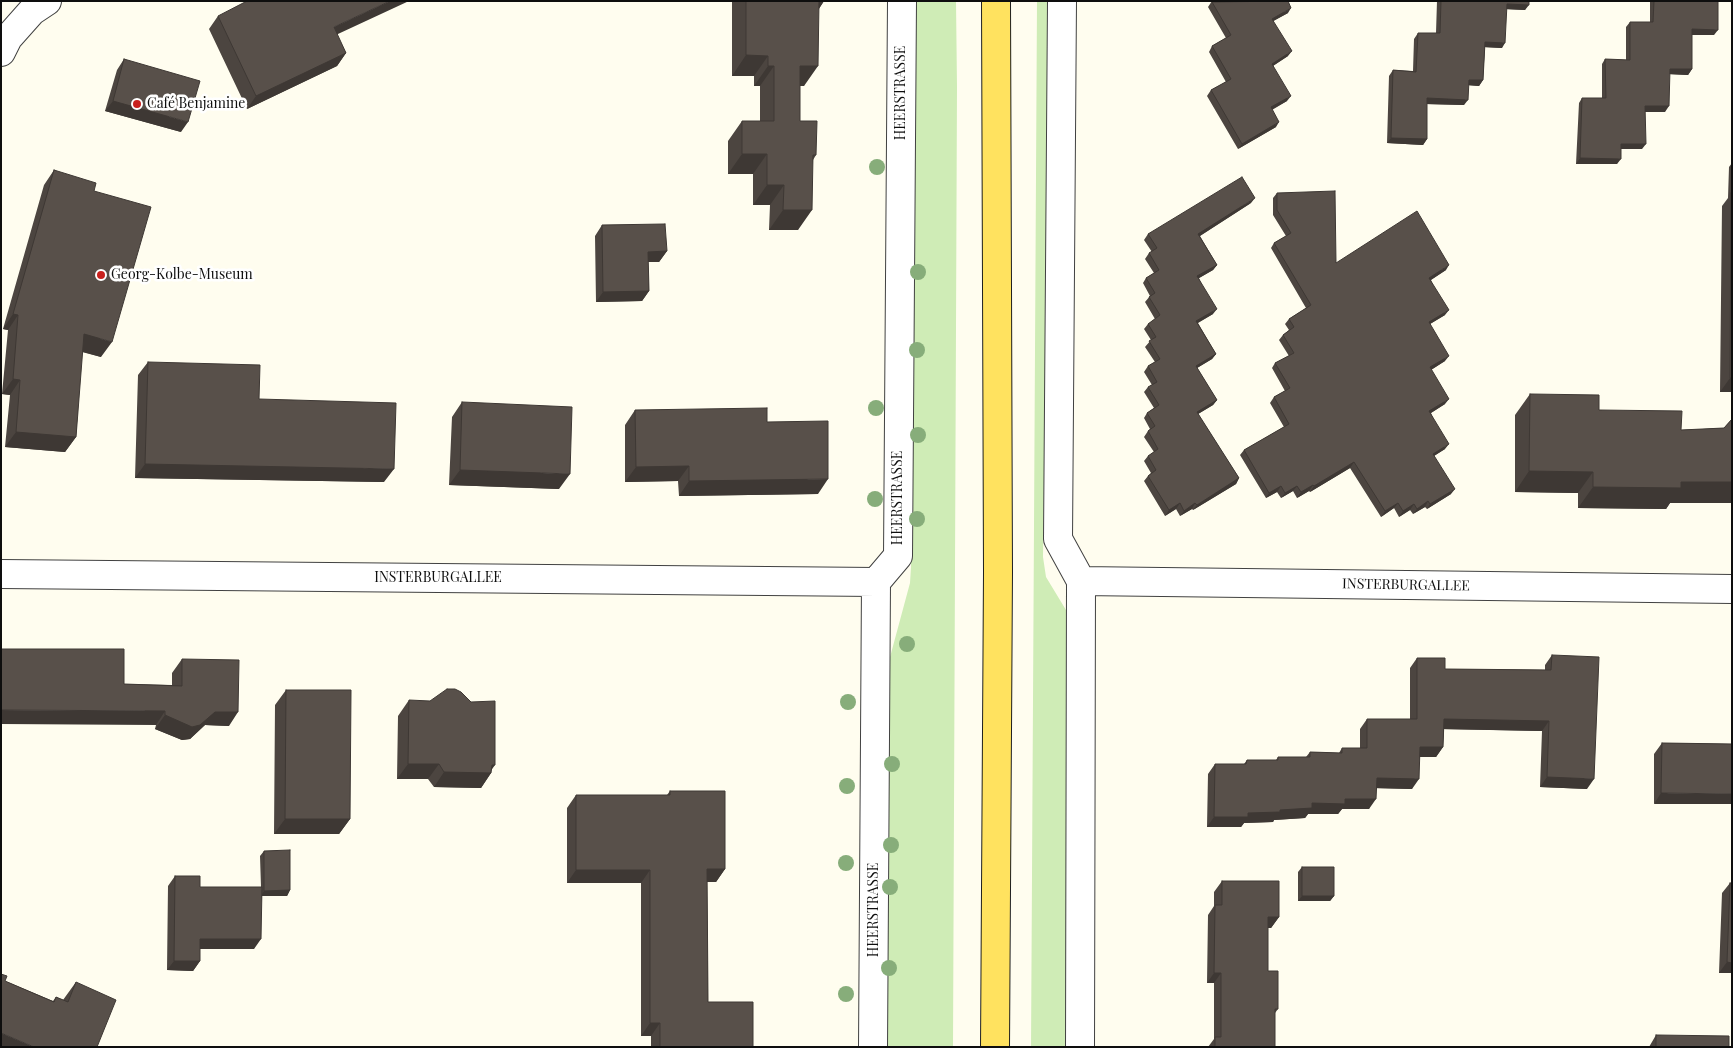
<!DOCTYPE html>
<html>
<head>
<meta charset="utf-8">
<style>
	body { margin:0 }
	#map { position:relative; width:1733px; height:1048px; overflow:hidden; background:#fffdef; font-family:"Playfair Display",serif }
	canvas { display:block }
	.frame { position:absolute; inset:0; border:2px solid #0e0e0e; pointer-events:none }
</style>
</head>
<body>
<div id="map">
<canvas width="1733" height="1048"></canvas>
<div class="frame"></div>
</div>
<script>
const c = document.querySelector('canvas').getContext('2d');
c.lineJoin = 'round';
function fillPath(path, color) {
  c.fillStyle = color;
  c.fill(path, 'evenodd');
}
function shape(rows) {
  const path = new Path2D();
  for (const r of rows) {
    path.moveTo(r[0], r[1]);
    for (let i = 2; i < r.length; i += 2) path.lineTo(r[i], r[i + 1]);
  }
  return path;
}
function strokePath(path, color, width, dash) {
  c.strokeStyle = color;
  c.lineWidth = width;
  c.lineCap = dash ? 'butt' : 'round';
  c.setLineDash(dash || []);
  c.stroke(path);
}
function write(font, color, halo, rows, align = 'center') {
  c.font = font + ' "Playfair Display",serif';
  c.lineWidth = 5;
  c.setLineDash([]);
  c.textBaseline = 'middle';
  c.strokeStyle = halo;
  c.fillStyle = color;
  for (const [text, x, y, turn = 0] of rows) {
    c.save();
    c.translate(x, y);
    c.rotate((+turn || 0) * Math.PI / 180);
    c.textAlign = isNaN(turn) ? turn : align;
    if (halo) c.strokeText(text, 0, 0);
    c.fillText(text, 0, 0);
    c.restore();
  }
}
fillPath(shape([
	[914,1,956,1,957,87,953,1047,883,1047,886,672,910,583,911,567],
	[1037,1,1050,1,1043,557,1046,577,1066,610,1069,621,1067,1047,1031,1047]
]), '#cfecb6');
const street = shape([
	[1062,1,1058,539,1081,581,1080,1047],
	[1,52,8,38,32,11,47,1],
	[1,574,876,582],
	[1081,581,1732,589],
	[873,1047,876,582,898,556,902,1]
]);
const primary = shape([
	[995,1047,998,572,996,1]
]);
strokePath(street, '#414141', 30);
strokePath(primary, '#1f1f1f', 30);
strokePath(street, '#fff', 28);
strokePath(primary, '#ffe25f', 28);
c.fillStyle = '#87ad7a';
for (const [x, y] of [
	[877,167],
	[918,272],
	[917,350],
	[876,408],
	[918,435],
	[875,499],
	[917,519],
	[907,644],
	[848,702],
	[892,764],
	[847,786],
	[891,845],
	[846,863],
	[890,887],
	[889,968],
	[846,994]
]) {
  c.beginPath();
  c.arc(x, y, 8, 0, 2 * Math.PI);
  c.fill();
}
fillPath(shape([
	[732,1,824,1,818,10,804,86,800,86,800,121,816,155,813,160,798,230,769,230,770,205,753,205,753,174,728,174,728,141,742,121,760,121,760,86,754,86,754,76,732,76],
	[1212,1,1288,13,1273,21,1288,56,1273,66,1287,101,1272,110,1276,127,1238,149,1207,96,1211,90,1226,82,1209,52,1212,46,1226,38,1208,7],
	[1437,1,1529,1,1525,10,1506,9,1502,48,1485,47,1483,80,1479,86,1468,85,1464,105,1427,104,1427,139,1423,145,1387,143,1389,76,1393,70,1413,71,1414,39,1418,33,1436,33],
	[1650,1,1718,1,1714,35,1692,35,1692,69,1688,75,1669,74,1665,112,1645,112,1642,149,1621,149,1617,164,1576,164,1579,103,1582,98,1602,98,1602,64,1605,59,1626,60,1626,27,1630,22,1650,22],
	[218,16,337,35,346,53,337,66,247,109,209,29],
	[124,59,181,132,105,111,117,70],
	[1732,163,1732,392,1720,392,1722,206,1728,198,1729,167],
	[54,170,94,191,101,357,82,352,76,437,65,452,5,447,10,395,2,394,8,330,3,329,44,185],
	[1277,193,1336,263,1446,270,1431,280,1445,315,1430,324,1445,361,1431,370,1445,404,1431,413,1445,449,1434,456,1451,494,1427,509,1425,507,1413,514,1410,510,1399,517,1394,508,1381,517,1350,468,1310,492,1309,491,1297,498,1293,491,1281,498,1277,492,1266,498,1240,455,1244,450,1284,427,1270,403,1274,397,1285,391,1272,368,1275,363,1289,356,1279,340,1283,335,1289,330,1285,324,1289,319,1306,308,1271,248,1274,243,1286,236,1273,215,1273,198],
	[1251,203,1200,236,1217,265,1213,270,1199,278,1213,314,1198,323,1216,354,1212,359,1197,368,1217,400,1213,405,1198,414,1239,478,1236,484,1193,510,1192,509,1180,516,1176,509,1165,516,1144,481,1148,476,1151,473,1144,461,1148,456,1154,452,1144,437,1148,431,1150,429,1144,418,1147,413,1154,408,1144,392,1148,387,1152,385,1144,372,1148,366,1155,362,1145,347,1151,340,1144,329,1148,324,1155,319,1145,302,1150,296,1143,283,1146,278,1154,273,1145,259,1149,253,1152,252,1144,240,1148,234],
	[602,225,667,251,659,262,648,262,649,291,642,301,596,302,595,236],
	[148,362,259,399,384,482,135,478,138,375],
	[1530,394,1681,430,1724,428,1732,419,1732,503,1670,503,1666,509,1578,508,1578,493,1515,492,1515,415],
	[462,402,559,489,449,485,452,417],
	[635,410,767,422,818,494,679,496,678,481,625,482,625,425],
	[1552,655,1587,789,1540,787,1542,731,1444,729,1443,747,1436,757,1420,757,1412,789,1376,788,1369,809,1342,809,1338,814,1308,814,1305,818,1274,820,1273,822,1244,823,1241,827,1207,827,1208,774,1215,764,1244,764,1247,760,1276,760,1278,757,1306,757,1310,752,1339,753,1342,748,1360,748,1360,729,1367,719,1410,719,1410,668,1417,658,1445,669,1545,670,1545,665],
	[182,659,229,726,205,725,190,739,182,740,155,729,156,725,124,684,172,685,172,673],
	[286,690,350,819,339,834,274,834,275,705],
	[409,700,491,770,491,773,481,788,434,787,428,779,397,779,398,716],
	[1662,743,1732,744,1654,804,1654,754],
	[670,791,725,869,716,882,707,882,708,1002,753,1047,651,1047,651,1036,641,1036,641,883,567,883,567,808,576,795,667,795],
	[264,851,290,890,287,896,262,896,254,949,200,949,200,961,193,971,167,970,168,886,175,876,200,887,261,887,260,856],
	[1302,867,1334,896,1330,901,1298,901,1298,872],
	[1222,881,1279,917,1271,928,1268,928,1268,971,1278,1009,1275,1013,1275,1047,1208,1047,1214,1039,1214,983,1207,983,1208,915,1214,906,1214,892],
	[1730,883,1732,973,1719,973,1722,893],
	[5,981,53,1001,56,997,63,1000,76,982,97,1047],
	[1656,1035,1729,1047,1649,1047]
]), '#4c4540');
fillPath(shape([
	[390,1,409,1,325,40,334,27],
	[816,1,824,1,813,18],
	[1507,4,1529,5,1525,10,1503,9],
	[1291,8,1288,13,1268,24,1272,19],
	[1692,29,1718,30,1714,35,1688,35],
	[1485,42,1505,43,1502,48,1481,47],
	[1292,51,1288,56,1268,69,1272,64],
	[346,53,337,66,247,109,256,96],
	[746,55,768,56,754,76,732,76],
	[768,66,774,66,760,86,754,86],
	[800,66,818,66,804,86,786,86],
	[1670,69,1692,69,1688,75,1666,74],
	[1469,80,1483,80,1479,86,1465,85],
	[1291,96,1287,101,1267,112,1271,107],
	[1427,98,1468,100,1464,105,1424,104],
	[113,101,188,122,181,132,105,111],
	[1645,106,1669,106,1665,112,1642,112],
	[1279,122,1276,127,1238,149,1242,144],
	[1391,138,1427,139,1423,145,1387,143],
	[1621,144,1646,144,1642,149,1618,149],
	[742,154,767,154,753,174,728,174],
	[1580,158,1621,159,1617,164,1576,164],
	[767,185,784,185,770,205,753,205],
	[1255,198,1251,203,1195,239,1198,234],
	[783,210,812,210,798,230,769,230],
	[667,251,659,262,640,262,648,252],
	[1217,265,1213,270,1194,281,1197,276],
	[1449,265,1446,270,1426,283,1429,278],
	[649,291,642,301,596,302,603,292],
	[1217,309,1213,314,1192,326,1196,321],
	[1449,310,1445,315,1425,327,1429,322],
	[13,314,18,315,8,330,3,329],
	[84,334,112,342,101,357,73,349],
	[1216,354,1212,359,1192,371,1196,366],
	[1449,356,1445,361,1426,373,1430,367],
	[1730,378,1732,378,1732,392,1720,392],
	[13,379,20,380,10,395,2,394],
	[1449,399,1445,404,1426,416,1429,411],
	[1217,400,1213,405,1193,417,1197,412],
	[16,432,76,437,65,452,5,447],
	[1449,444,1445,449,1429,459,1433,454],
	[1354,462,1350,468,1310,492,1314,486],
	[145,464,394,469,384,482,135,478],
	[689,466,678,481,625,482,636,467],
	[460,470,570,474,559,489,449,485],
	[1529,471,1593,472,1578,493,1515,492],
	[1239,478,1236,484,1193,510,1197,505],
	[828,479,818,494,679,496,689,481],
	[1681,482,1732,482,1732,503,1670,503,1666,509,1578,508,1593,487],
	[1313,485,1309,491,1297,498,1301,492],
	[1281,486,1277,492,1266,498,1269,493],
	[1297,486,1293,491,1281,498,1285,493],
	[1455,489,1451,494,1427,509,1430,504],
	[1428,501,1425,507,1413,514,1417,509],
	[1180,503,1176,509,1165,516,1169,510],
	[1195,503,1192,509,1180,516,1184,511],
	[1398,503,1394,508,1381,517,1385,511],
	[1414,504,1410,510,1399,517,1403,511],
	[1,710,165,711,156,725,1,724],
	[215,712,238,712,229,726,205,725,190,739,182,740,155,729,165,715],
	[1444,719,1549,721,1542,731,1437,729],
	[1420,747,1443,747,1436,757,1413,757],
	[408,764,439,764,428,779,397,779],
	[492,765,495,765,490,772,491,773,481,788,434,787,444,772],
	[1547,777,1594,779,1587,789,1540,787],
	[1377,778,1419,779,1412,789,1370,788],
	[1661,793,1732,794,1732,804,1654,804],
	[1345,799,1376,799,1369,809,1342,809,1338,814,1308,814,1305,818,1274,820,1273,822,1244,823,1241,827,1207,827,1214,817,1280,810,1312,803],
	[285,819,350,819,339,834,274,834],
	[707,869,725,869,716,882,698,882],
	[576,870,650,870,641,883,567,883],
	[290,890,287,896,261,896,264,891],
	[1302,896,1334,896,1330,901,1298,901],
	[1268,917,1279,917,1271,928,1261,928],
	[200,939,261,939,254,949,193,949],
	[174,961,200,961,193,971,167,970],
	[1727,962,1732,963,1732,973,1719,973],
	[1214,973,1221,973,1214,983,1207,983],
	[650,1023,660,1023,651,1036,641,1036],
	[1,1033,34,1047,1,1047]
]), '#3e3834');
const building = shape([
	[247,1,390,1,334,27,346,53,256,96,218,16,247,1],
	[746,1,819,1,818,66,800,66,800,121,817,121,816,155,813,155,812,210,783,210,784,185,767,185,767,154,742,154,742,121,774,121,774,66,768,66,768,56,746,55,746,1],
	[1288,1,1291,8,1272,19,1292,51,1272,64,1291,96,1271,107,1279,122,1242,144,1211,90,1231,79,1212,46,1231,35,1212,2,1288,1],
	[1441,1,1529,1,1529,5,1507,4,1505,43,1485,42,1483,80,1469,80,1468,100,1427,98,1427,139,1391,138,1393,70,1416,72,1418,33,1440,33,1441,1],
	[1654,1,1718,1,1718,30,1692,29,1692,69,1670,69,1669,106,1645,106,1646,144,1621,144,1621,159,1580,158,1582,98,1606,98,1605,59,1630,60,1630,22,1653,22,1654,1],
	[124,59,200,81,188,122,113,101,124,59],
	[54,170,96,183,94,191,151,207,112,342,84,334,76,437,16,432,20,380,13,379,18,315,13,314,54,170],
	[1242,177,1255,198,1198,234,1217,265,1197,276,1217,309,1196,321,1216,354,1196,366,1217,400,1197,412,1239,478,1197,505,1195,503,1184,511,1180,503,1169,510,1148,476,1156,470,1148,456,1158,449,1148,431,1155,426,1147,413,1159,405,1148,387,1157,382,1148,366,1160,359,1149,341,1156,337,1148,324,1160,315,1149,297,1155,293,1146,278,1159,270,1149,253,1157,248,1148,234,1242,177],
	[1335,191,1336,263,1417,211,1449,265,1429,278,1449,310,1429,322,1449,356,1430,367,1449,399,1429,411,1449,444,1433,454,1455,489,1430,504,1428,501,1417,509,1414,504,1403,511,1398,503,1385,511,1354,462,1314,486,1313,485,1301,492,1297,486,1285,493,1281,486,1269,493,1244,450,1289,424,1274,397,1290,388,1275,363,1294,353,1283,335,1294,327,1289,319,1311,305,1274,243,1291,233,1277,210,1277,193,1335,191],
	[1731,193,1732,193,1732,378,1730,378,1731,193],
	[665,224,667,251,648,252,649,291,603,292,602,225,665,224],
	[148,362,260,365,259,399,396,403,394,469,145,464,148,362],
	[1530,394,1599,395,1599,410,1682,411,1681,430,1724,428,1732,419,1732,482,1681,482,1681,488,1593,487,1593,472,1529,471,1530,394],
	[462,402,572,407,570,474,460,470,462,402],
	[767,408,767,422,828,421,828,479,689,481,689,466,636,467,635,410,767,408],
	[1,649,124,649,124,684,182,686,182,659,239,660,238,712,215,712,200,725,192,727,165,715,165,711,1,710,1,649],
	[1552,655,1599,657,1594,779,1547,777,1549,721,1444,719,1443,747,1420,747,1419,779,1377,778,1376,799,1345,799,1345,804,1312,803,1312,808,1280,810,1280,812,1248,813,1248,817,1214,817,1215,764,1246,764,1247,760,1278,760,1278,757,1310,757,1310,752,1342,753,1342,748,1367,748,1367,719,1417,719,1417,658,1445,658,1445,669,1551,670,1552,655],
	[447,689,455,689,461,692,471,702,495,701,495,765,492,765,491,773,444,772,439,764,408,764,409,700,430,701,447,689],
	[286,690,351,690,350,819,285,819,286,690],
	[1662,743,1732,744,1732,794,1661,793,1662,743],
	[670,791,725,791,725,869,707,869,708,1002,753,1002,753,1047,660,1047,660,1023,650,1023,650,870,576,870,576,795,670,795,670,791],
	[290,850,290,890,264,891,264,851,290,850],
	[1302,867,1334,867,1334,896,1302,896,1302,867],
	[175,876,200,876,200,887,262,887,261,939,200,939,200,961,174,961,175,876],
	[1222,881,1279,881,1279,917,1268,917,1268,971,1278,971,1278,1009,1275,1009,1275,1047,1215,1047,1215,1037,1221,1037,1221,973,1214,973,1215,905,1222,905,1222,881],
	[1730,883,1732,883,1732,963,1727,962,1730,883],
	[1,974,7,976,5,981,54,1002,56,997,68,1002,76,982,116,1000,97,1047,34,1047,1,1033,1,974],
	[1656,1035,1729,1036,1729,1047,1656,1047,1656,1035]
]);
fillPath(building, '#58504a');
strokePath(building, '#3e3834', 1);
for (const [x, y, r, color] of [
	[137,104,5,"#c8201d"],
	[101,275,5,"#c8201d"]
]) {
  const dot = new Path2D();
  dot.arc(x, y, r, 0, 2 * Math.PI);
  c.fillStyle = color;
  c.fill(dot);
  strokePath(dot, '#fff', 2);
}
write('14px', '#0e0e0e', '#fff', [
	["HEERSTRASSE",901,93,-90],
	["HEERSTRASSE",898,498,-90],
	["INSTERBURGALLEE",438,578],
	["INSTERBURGALLEE",1406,585,1],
	["HEERSTRASSE",874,910,-90]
]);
write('14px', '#0e0e0e', '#fff', [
	["Café Benjamine",147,104],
	["Georg-Kolbe-Museum",111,275]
], 'left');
</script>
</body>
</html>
